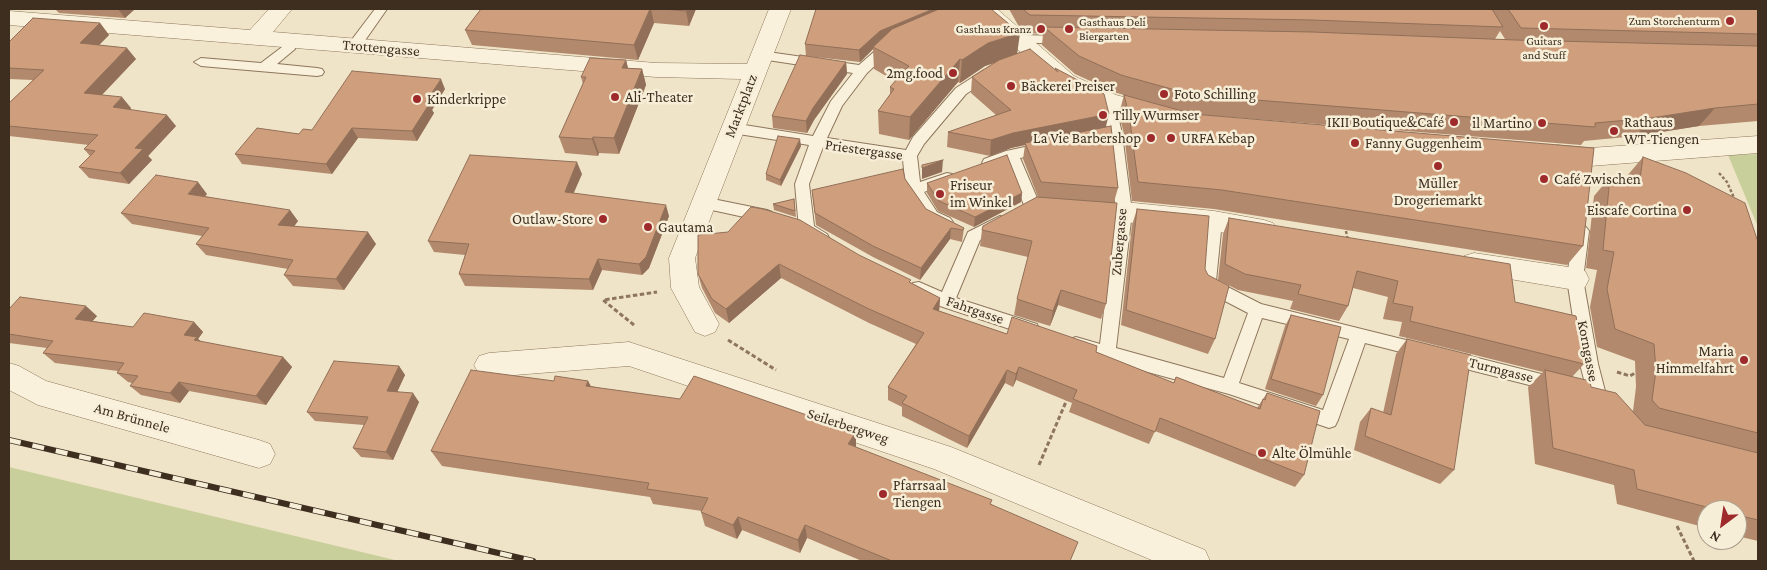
<!DOCTYPE html>
<html>
<head>
<meta charset="utf-8">
<style>
	body { margin:0 }
	#map { position:relative; width:1767px; height:570px; overflow:hidden; background:#f0e4c8; font-family:"Crimson Pro",serif }
	canvas { display:block }
	.frame { position:absolute; inset:0; border:10px solid #3d2e20; pointer-events:none }
	.north { position:absolute; left:1697px; top:500px; width:50px; height:50px; box-sizing:border-box; background:#f7eed8; border:1px solid #ada18e; border-radius:50%; rotate:211deg; font-size:14px; font-weight:700; line-height:20px; text-align:center; color:#3d2e20 }
	.north::after { content:''; display:block; margin:auto; width:18px; height:22px; background:#9e2a2b; clip-path:polygon(50% 0,100% 100%,50% 72%,0 100%) }
</style>
</head>
<body>
<div id="map">
<canvas width="1767" height="570"></canvas>
<div class="frame"></div>
<div class="north">N</div>
</div>
<script>
const c = document.querySelector('canvas').getContext('2d');
c.lineJoin = 'round';
function fillPath(path, color) {
  c.fillStyle = color;
  c.fill(path, 'evenodd');
}
function shape(rows) {
  const path = new Path2D();
  for (const r of rows) {
    path.moveTo(r[0], r[1]);
    for (let i = 2; i < r.length; i += 2) path.lineTo(r[i], r[i + 1]);
  }
  return path;
}
function strokePath(path, color, width, dash) {
  c.strokeStyle = color;
  c.lineWidth = width;
  c.lineCap = dash ? 'butt' : 'round';
  c.setLineDash(dash || []);
  c.stroke(path);
}
function write(font, color, halo, rows, align = 'center') {
  c.font = font + ' "Crimson Pro",serif';
  c.lineWidth = 5;
  c.setLineDash([]);
  c.textBaseline = 'middle';
  c.strokeStyle = halo;
  c.fillStyle = color;
  for (const [text, x, y, turn = 0] of rows) {
    c.save();
    c.translate(x, y);
    c.rotate((+turn || 0) * Math.PI / 180);
    c.textAlign = isNaN(turn) ? turn : align;
    if (halo) c.strokeText(text, 0, 0);
    c.fillText(text, 0, 0);
    c.restore();
  }
}
fillPath(shape([
	[1758,154,1758,227,1728,155],
	[9,467,399,561,9,561]
]), '#c9cf9b');
const lane = shape([
	[375,9,387,9,359,49,349,49,347,46,375,9],
	[1018,35,1064,36,1071,40,1064,44,1013,42,1011,39,1013,36,1018,35],
	[289,36,296,40,295,49,277,64,317,68,322,69,324,72,322,75,317,76,201,66,194,62,201,58,261,63,282,47,282,40,289,36],
	[889,42,896,46,867,73,842,106,827,138,906,150,913,137,956,88,984,70,994,70,996,73,994,76,966,94,924,144,917,156,920,182,947,173,952,174,954,178,952,182,924,192,937,212,950,218,953,222,950,226,945,228,927,220,906,190,903,160,823,147,809,184,814,226,827,234,829,238,827,242,821,244,815,242,802,233,799,229,795,184,809,145,732,133,727,131,725,128,727,125,732,123,813,136,831,101,853,73,761,59,756,58,754,55,756,52,761,51,859,65,884,43,889,42],
	[1108,96,1113,98,1115,101,1122,134,1132,212,1116,348,1224,378,1248,313,1202,289,1200,284,1206,221,1209,217,1214,215,1219,217,1222,221,1216,281,1261,304,1430,346,1433,351,1430,356,1424,358,1365,343,1338,420,1335,426,1329,428,1229,394,1107,361,1070,349,1067,344,1070,339,1076,337,1100,344,1116,212,1108,134,1101,101,1103,98,1108,96],
	[1262,318,1349,339,1323,410,1239,383,1262,318],
	[1044,143,1049,144,1051,148,1049,152,1020,158,1040,205,1037,209,1032,211,1027,209,1024,205,1007,162,989,168,984,167,982,163,984,159,1006,151,1044,143],
	[703,197,767,210,772,212,775,216,772,220,767,222,698,207,695,203,698,199,703,197],
	[1000,216,1005,218,1008,222,1005,226,980,240,956,298,1037,324,1039,329,1037,334,1031,336,940,306,913,293,911,288,913,283,919,282,942,292,968,232,1000,216],
	[1581,225,1586,227,1589,231,1583,279,1598,364,1605,391,1616,405,1613,410,1607,413,1601,410,1588,395,1580,364,1567,279,1573,231,1576,227,1581,225],
	[1450,351,1557,378,1563,380,1566,385,1563,390,1557,392,1450,365,1444,363,1441,358,1444,353,1450,351]
]);
const street = shape([
	[269,9,292,9,273,32,656,63,747,64,769,9,791,9,695,258,699,287,719,324,715,332,705,336,695,332,671,288,669,258,741,79,656,77,9,25,9,11,250,30,269,9],
	[973,9,997,9,1074,76,1116,95,1165,108,1169,114,1165,120,1157,122,1100,107,1058,86,973,9],
	[1758,136,1758,153,1590,166,1557,163,1548,160,1545,154,1548,148,1557,145,1590,148,1758,136],
	[1124,202,1214,211,1264,220,1273,223,1277,230,1273,237,1264,240,1214,231,1124,222,1115,219,1111,212,1115,205,1124,202],
	[1474,253,1575,268,1585,271,1589,279,1585,287,1575,290,1474,273,1464,270,1460,263,1464,256,1474,253],
	[629,342,951,447,1205,550,1210,561,1154,561,934,469,629,366,489,377,479,374,474,365,479,356,489,353,629,342],
	[9,363,19,366,46,381,259,440,270,444,275,454,270,464,259,468,38,405,9,390,9,363]
]);
strokePath(lane, '#8d765c', 2);
strokePath(street, '#8d765c', 1);
strokePath(shape([
	[1719,173,1727,182,1735,200],
	[1346,231,1348,241]
]), '#8d765c', 2.5, [3, 2]);
strokePath(shape([
	[634,325,603,300,657,292],
	[728,340,776,370],
	[1617,372,1630,376,1638,371],
	[1039,465,1068,397],
	[1677,526,1694,561]
]), '#8d765c', 3, [4.5, 2.5]);
fillPath(lane, '#faf1dc');
fillPath(street, '#faf1dc');
const rail = shape([
	[9,440,533,561]
]);
strokePath(rail, '#3d2e20', 6);
strokePath(rail, '#f7eed8', 4.5, [12]);
fillPath(shape([
	[55,9,135,9,125,18,59,13],
	[481,9,696,9,689,26,654,23,638,60,472,45,465,30],
	[816,9,1017,54,1055,70,1055,68,1109,114,1105,127,1118,188,1114,202,1106,304,1101,319,1058,305,1050,326,1014,315,1017,299,1028,257,980,246,982,230,1038,197,1023,159,1025,145,1011,148,990,156,947,147,948,132,996,115,971,93,972,77,994,63,985,66,960,83,958,82,909,140,879,134,878,111,890,95,890,87,895,81,874,69,873,49,860,62,806,56,805,44],
	[1009,9,1758,9,1758,121,1699,126,1636,136,1584,141,1581,145,1218,116,1583,246,1567,265,1214,209,1132,201,1124,134,1119,114,1124,95,1117,93,1075,74,1042,45,1043,34,1028,33,1018,25],
	[1500,31,1505,39,1495,39],
	[100,23,109,35,99,45,136,59,102,95,131,108,130,110,176,126,148,156,152,160,129,184,89,178,79,167,90,156,84,149,89,145,9,136,9,103,33,80,9,79,9,42],
	[626,60,628,68,642,69,646,85,619,154,599,153,598,156,565,153,559,137,583,84,581,77],
	[846,62,847,74,814,120,807,133,773,128,772,116],
	[445,89,432,110,434,113,417,141,358,138,332,174,242,164,235,154],
	[801,146,781,186,766,180,766,174],
	[1643,157,1758,242,1758,541,1737,536,1737,510,1707,510,1707,528,1617,504,1614,485,1535,464,1528,387,1543,372,1399,336,1402,322,1383,319,1388,297,1353,288,1348,306,1339,321,1290,309,1293,301,1238,290,1218,280,1223,234,1229,218,1515,302,1584,364,1572,377,1591,387,1633,411,1636,387,1635,361,1597,347,1590,307,1597,270,1586,268,1594,196,1610,177,1626,182,1627,176],
	[582,174,573,193,669,216,649,268,642,275,602,270,593,290,465,286,459,274,465,255,434,252,428,241],
	[905,179,926,209,964,228,962,242,950,239,920,280,873,257,816,225,812,190],
	[927,183,1022,193,1021,202,974,227,938,211,927,193],
	[207,194,205,196,298,221,294,226,376,244,344,290,293,286,284,275,288,269,206,255,196,244,202,236,132,224,121,213],
	[794,199,796,217,774,210,773,204],
	[1137,209,1205,269,1215,339,1208,354,1121,325,1132,225],
	[859,255,940,298,939,311,1007,334,1096,352,1174,383,1176,377,1257,408,1267,393,1304,475,1295,487,1155,431,1149,444,1069,412,1072,403,1016,380,1013,387,1005,383,967,448,902,416,902,407,888,400,888,387,916,344,869,323,781,278,729,323,715,313,702,288,698,274],
	[9,309,97,316,92,321,133,327,194,322,203,332,198,339,202,342,283,357,292,367,266,405,189,391,180,403,141,395,130,386,132,383,128,382,117,373,118,371,55,363,43,353,47,348,9,343],
	[1291,315,1323,395,1316,406,1265,389,1285,326],
	[1407,339,1454,470,1440,484,1354,450,1360,422,1371,408,1383,413,1396,354],
	[399,366,405,375,397,391,419,402,393,460,361,457,353,448,364,425,315,421,307,412],
	[588,381,591,386,856,447,991,504,1070,561,862,561,807,538,800,553,742,530,737,539,705,526,701,512,702,511,653,504,650,497,442,466,431,451]
]), '#b2896c');
fillPath(shape([
	[118,9,135,9,125,18],
	[650,9,651,9,654,23,638,60,634,45],
	[687,9,696,9,689,26,686,11],
	[933,9,959,9,873,47,873,49,860,62,859,50,880,31],
	[100,23,109,35,89,55,80,43],
	[1020,33,1017,55,985,66,960,83,962,60,988,43],
	[127,48,136,59,93,104,84,93],
	[960,59,958,82,909,140,910,117],
	[626,60,630,77,622,68],
	[846,62,847,74,814,120,807,133,806,121,813,108],
	[642,69,646,85,619,154,614,138],
	[441,79,445,89,432,110,434,113,417,141,412,131,425,103],
	[122,97,131,108,122,119,113,107],
	[1715,108,1699,126,1636,136,1651,118],
	[1109,114,1105,130,1025,143,1025,145,1011,148,990,156,991,140,1013,133],
	[167,115,176,126,148,156,152,160,129,184,120,173,135,148],
	[352,128,358,138,332,174,326,164],
	[593,137,599,153,598,156,592,139],
	[800,139,801,146,781,186,780,180],
	[943,160,942,172,922,179,922,168],
	[577,162,582,174,569,204,565,192],
	[198,182,207,194,197,205,188,194],
	[1022,193,1021,202,974,227,975,217],
	[666,205,669,216,649,268,642,275,639,264],
	[290,210,298,221,287,236,278,225],
	[951,228,950,239,920,280,921,268],
	[368,232,376,244,344,290,336,279],
	[598,259,602,270,593,290,589,279],
	[779,264,781,278,729,323,726,309],
	[1061,290,1058,305,1050,326,1053,311],
	[940,298,939,312,933,309],
	[86,306,97,316,86,329,75,319],
	[194,322,203,332,198,339,206,347,184,335],
	[283,357,292,367,266,405,256,396],
	[399,366,405,375,394,399,387,391],
	[1019,367,1016,380,1013,387,1016,374],
	[1007,370,1005,383,967,448,969,436],
	[588,381,595,396,586,386],
	[179,382,189,391,180,403,170,393],
	[413,393,419,402,393,460,386,452],
	[856,432,856,447,848,444],
	[738,517,742,530,737,539,733,525],
	[805,525,807,538,800,553,798,540]
]), '#916f58');
const building = shape([
	[481,9,650,9,634,45,465,30,481,9],
	[663,9,687,9,686,11,663,9],
	[816,9,933,9,880,31,859,50,805,44,816,9],
	[939,9,991,9,1020,33,988,43,962,60,960,59,910,117,878,111,894,89,890,87,909,66,873,47,892,29,939,9],
	[1023,9,1492,9,1503,27,1312,20,1030,15,1023,9],
	[1508,9,1758,9,1758,34,1521,28,1508,9],
	[33,18,100,23,80,43,127,48,84,93,122,97,113,107,167,115,135,148,143,149,120,173,79,167,95,151,84,149,98,135,9,126,9,103,44,70,9,68,9,42,33,18],
	[1044,27,1312,32,1515,40,1758,46,1758,104,1715,108,1651,118,1595,123,1595,127,1193,95,1121,75,1079,56,1044,27],
	[1030,49,1058,72,1055,68,1104,94,1109,114,1013,133,991,140,948,132,1011,110,972,77,999,60,1030,49],
	[800,55,846,62,813,108,806,121,772,116,800,55],
	[590,58,626,60,622,68,642,69,614,138,593,137,592,139,559,137,586,77,581,77,590,58],
	[352,71,441,79,425,103,430,103,412,131,352,128,326,164,235,154,257,128,299,134,303,129,312,130,352,71],
	[1124,95,1193,114,1594,148,1583,246,1222,190,1138,182,1129,114,1124,95],
	[1111,126,1118,188,1041,182,1025,143,1111,126],
	[778,136,800,139,780,180,766,174,778,136],
	[470,155,577,162,565,192,666,205,646,257,639,264,598,259,589,279,459,274,469,244,428,241,470,155],
	[1007,155,1022,193,975,217,939,201,927,183,1007,155],
	[1643,157,1686,173,1745,203,1758,242,1758,433,1659,408,1652,400,1656,370,1654,344,1615,329,1607,289,1614,252,1603,250,1610,177,1639,186,1643,157],
	[943,160,922,168,922,165,943,160],
	[903,169,905,179,926,209,964,228,963,230,951,228,921,268,873,246,815,213,812,190,903,169],
	[156,175,198,182,188,194,290,210,278,225,368,232,336,279,284,275,293,260,196,244,209,228,121,213,156,175],
	[1037,197,1117,203,1106,304,1061,290,1053,311,1017,299,1032,241,982,230,983,226,1037,197],
	[794,199,795,211,773,204,794,199],
	[751,207,763,209,800,220,859,255,911,280,909,282,940,298,933,309,1007,334,1012,317,1097,346,1096,352,1174,383,1176,377,1260,409,1263,399,1265,400,1267,393,1320,411,1304,475,1160,418,1155,432,1073,399,1077,390,1019,367,1016,374,1007,370,969,436,902,403,907,396,888,387,924,333,869,309,779,264,726,309,712,299,698,274,698,235,728,232,751,207],
	[1137,209,1209,216,1205,269,1208,275,1229,286,1215,339,1126,310,1137,209],
	[1229,218,1510,264,1515,302,1576,316,1584,364,1410,321,1413,307,1393,303,1398,281,1357,271,1348,306,1298,294,1301,285,1245,274,1225,264,1229,218],
	[20,297,86,306,75,319,133,327,144,313,194,322,184,335,197,337,194,340,283,357,256,396,179,382,170,393,130,386,138,376,117,373,124,363,43,353,53,341,9,334,9,309,20,297],
	[1291,315,1341,327,1323,395,1271,379,1291,315],
	[1407,339,1471,355,1454,470,1365,436,1371,408,1391,415,1407,339],
	[334,361,399,366,387,391,413,393,386,452,353,448,368,417,307,412,334,361],
	[471,370,554,381,555,376,588,381,586,386,680,399,694,376,856,432,848,444,992,500,990,504,1078,542,1070,561,892,561,805,525,798,540,738,517,733,525,701,512,708,498,647,489,649,483,431,451,471,370],
	[1545,370,1590,381,1591,387,1616,393,1645,425,1758,453,1758,520,1737,515,1737,510,1718,510,1637,489,1634,470,1553,448,1545,370]
]);
fillPath(building, '#cf9f7d');
strokePath(building, '#916f58', 1);
for (const [x, y, r, color] of [
	[1730,21,5,"#9e2a2b"],
	[1544,26,5,"#9e2a2b"],
	[1041,29,5,"#9e2a2b"],
	[1069,29,5,"#9e2a2b"],
	[953,73,5,"#9e2a2b"],
	[1011,86,5,"#9e2a2b"],
	[1164,94,5,"#9e2a2b"],
	[615,97,5,"#9e2a2b"],
	[417,99,5,"#9e2a2b"],
	[1103,115,5,"#9e2a2b"],
	[1454,122,5,"#9e2a2b"],
	[1542,123,5,"#9e2a2b"],
	[1614,131,5,"#9e2a2b"],
	[1151,138,5,"#9e2a2b"],
	[1171,138,5,"#9e2a2b"],
	[1355,143,5,"#9e2a2b"],
	[1438,166,5,"#9e2a2b"],
	[1544,179,5,"#9e2a2b"],
	[940,194,5,"#9e2a2b"],
	[1687,210,5,"#9e2a2b"],
	[603,219,5,"#9e2a2b"],
	[648,227,5,"#9e2a2b"],
	[1744,360,5,"#9e2a2b"],
	[1262,453,5,"#9e2a2b"],
	[883,494,5,"#9e2a2b"]
]) {
  const dot = new Path2D();
  dot.arc(x, y, r, 0, 2 * Math.PI);
  c.fillStyle = color;
  c.fill(dot);
  strokePath(dot, '#f7eed8', 2);
}
write('12px', '#3d2e20', '#f7eed8', [
	["Zum Storchenturm",1720,21],
	["Gasthaus Deli",1079,22,"left"],
	["Biergarten",1079,36,"left"],
	["Gasthaus Kranz",1031,29],
	["Guitars",1544,41,"center"],
	["and Stuff",1544,55,"center"]
], 'right');
write('15px', '#3d2e20', '#f7eed8', [
	["Trottengasse",381,48,5],
	["Marktplatz",741,106,-69],
	["Priestergasse",864,150,8],
	["Zubergasse",1119,242,-85],
	["Fahrgasse",975,310,19],
	["Korngasse",1588,351,79],
	["Turmgasse",1501,370,14],
	["Am Brünnele",132,418,16],
	["Seilerbergweg",848,426,18]
]);
write('15px', '#3d2e20', '#f7eed8', [
	["2mg.food",943,73,"right"],
	["Bäckerei Preiser",1021,86],
	["Foto Schilling",1174,94],
	["Ali-Theater",625,97],
	["Kinderkrippe",427,99],
	["Tilly Wurmser",1113,115],
	["IKII Boutique&Café",1444,122,"right"],
	["Rathaus",1624,122],
	["WT-Tiengen",1624,139],
	["il Martino",1532,123,"right"],
	["La Vie Barbershop",1141,138,"right"],
	["URFA Kebap",1181,138],
	["Fanny Guggenheim",1365,143],
	["Café Zwischen",1554,179],
	["Müller",1438,183,"center"],
	["Drogeriemarkt",1438,200,"center"],
	["Friseur",950,185],
	["im Winkel",950,202],
	["Eiscafe Cortina",1677,210,"right"],
	["Outlaw-Store",593,219,"right"],
	["Gautama",658,227],
	["Maria",1734,351,"right"],
	["Himmelfahrt",1734,368,"right"],
	["Alte Ölmühle",1272,453],
	["Pfarrsaal",893,485],
	["Tiengen",893,502]
], 'left');
</script>
</body>
</html>
